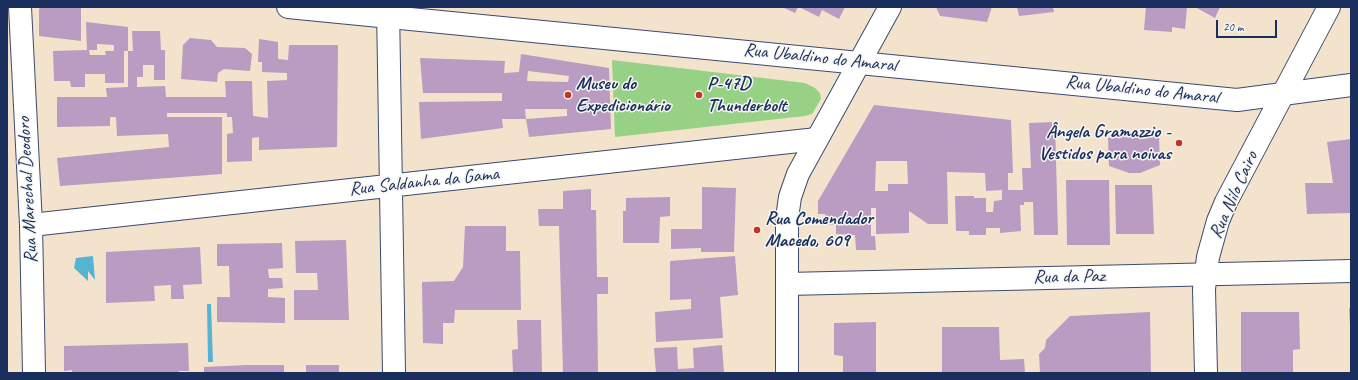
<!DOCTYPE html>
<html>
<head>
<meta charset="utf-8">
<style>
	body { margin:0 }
	#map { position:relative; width:1358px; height:380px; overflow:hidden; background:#f3e3cc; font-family:Caveat,sans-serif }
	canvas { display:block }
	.frame { position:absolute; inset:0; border:8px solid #1b2f5e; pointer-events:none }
	.scale { position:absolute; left:1216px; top:20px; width:61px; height:18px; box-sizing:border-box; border:2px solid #1b2f5e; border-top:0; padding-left:5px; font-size:12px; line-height:14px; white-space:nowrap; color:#1b2f5e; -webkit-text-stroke:3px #f6f6f2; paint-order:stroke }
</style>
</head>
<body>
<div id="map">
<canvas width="1358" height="380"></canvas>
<div class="frame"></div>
<div class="scale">20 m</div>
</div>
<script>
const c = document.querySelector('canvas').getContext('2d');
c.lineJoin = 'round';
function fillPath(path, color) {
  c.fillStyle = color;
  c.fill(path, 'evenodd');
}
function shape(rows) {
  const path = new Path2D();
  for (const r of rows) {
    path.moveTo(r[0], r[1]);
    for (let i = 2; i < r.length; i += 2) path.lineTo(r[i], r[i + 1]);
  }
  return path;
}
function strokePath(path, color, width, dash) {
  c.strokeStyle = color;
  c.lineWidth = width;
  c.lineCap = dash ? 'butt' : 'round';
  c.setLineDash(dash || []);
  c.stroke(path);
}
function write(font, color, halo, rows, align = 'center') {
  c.font = font + ' Caveat,sans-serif';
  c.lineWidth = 3;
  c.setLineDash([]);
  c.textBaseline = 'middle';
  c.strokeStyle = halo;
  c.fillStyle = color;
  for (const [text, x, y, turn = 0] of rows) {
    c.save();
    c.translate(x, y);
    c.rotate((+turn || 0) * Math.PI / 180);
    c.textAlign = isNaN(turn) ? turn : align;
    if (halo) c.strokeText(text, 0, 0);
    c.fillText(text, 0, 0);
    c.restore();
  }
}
fillPath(shape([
	[612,60,805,83,815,88,820,93,821,99,812,114,805,116,615,137]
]), '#97d185');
fillPath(shape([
	[93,256,95,280,88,271,88,281,74,268,76,258],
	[207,304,211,304,213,362,208,362]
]), '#55b3d3');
fillPath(shape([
	[41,7,81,8,81,41,39,36,39,9],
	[782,7,798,7,795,13],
	[799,7,845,7,839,19,822,10,819,17],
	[936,7,992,7,987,22,940,16],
	[1017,7,1053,7,1054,12,1019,16],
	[1146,7,1187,7,1185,29,1172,27,1172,32,1144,30],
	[1195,7,1220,7,1215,18],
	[86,22,128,27,128,51,133,51,132,31,160,31,161,50,165,50,165,80,154,80,154,65,143,65,143,77,137,77,137,87,165,86,166,97,226,97,225,81,252,81,253,116,268,118,267,81,287,80,287,73,262,72,262,62,258,62,259,39,278,42,278,59,288,60,289,45,338,45,337,147,259,150,259,137,252,138,252,161,227,162,227,134,233,133,232,117,227,117,227,113,167,113,167,117,222,117,222,174,60,186,57,158,169,147,168,134,117,136,116,117,110,117,110,126,57,127,57,97,107,97,106,88,128,87,128,51,124,51,124,83,105,83,105,74,85,74,85,87,71,87,70,81,54,81,53,51,87,50],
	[97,44,114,45,114,51,105,51,106,55,90,55,89,50,97,50],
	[190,38,211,40,217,47,245,48,252,54,250,71,224,69,218,73,217,82,181,79,183,45],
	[521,54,609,68,611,129,529,137,526,119,502,119,503,128,421,139,419,102,502,101,502,93,423,93,420,58,505,61,504,73,519,72],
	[528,71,569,76,568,82,527,81],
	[525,109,567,109,567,116,526,119],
	[874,105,1011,120,1013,173,1008,173,1008,190,1023,190,1022,168,1031,168,1029,123,1055,122,1058,235,1034,235,1033,202,1024,202,1024,205,1020,205,1021,231,1000,233,1000,228,986,228,986,235,969,235,969,231,956,231,955,196,974,196,974,198,986,198,986,212,993,212,994,201,1002,200,1002,190,986,191,985,173,947,172,948,224,928,224,909,211,909,233,876,234,876,208,871,208,871,236,875,236,876,250,856,250,855,235,836,234,836,225,825,224,825,214,818,214,818,201],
	[876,161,907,161,908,184,888,184,888,191,875,191],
	[1150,133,1150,136,1159,136,1160,165,1140,173,1129,173,1109,166,1108,138,1117,137,1117,134],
	[1351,139,1351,213,1307,214,1305,183,1333,183,1327,142],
	[1066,180,1109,180,1110,245,1067,245],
	[1115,185,1152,185,1154,234,1116,234],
	[702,187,736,188,734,252,701,252,701,248,671,249,671,229,702,229],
	[591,189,591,210,596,210,597,277,608,277,608,294,597,294,598,373,563,373,559,226,539,226,538,209,563,209,563,191],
	[670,197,670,216,660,217,659,243,623,243,623,211,626,211,626,198],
	[465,226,506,226,506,251,520,251,521,310,455,310,454,323,443,323,443,344,423,343,422,282,454,281,463,267],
	[346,240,349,320,294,320,294,290,318,290,317,273,296,273,295,241],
	[282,243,283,268,268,269,269,278,282,278,283,288,268,289,268,297,285,298,285,323,217,322,217,297,230,297,229,266,217,266,217,244],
	[200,247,202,284,183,285,184,299,171,299,171,285,154,286,155,301,106,303,106,252],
	[735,256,738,295,720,297,723,338,656,342,655,312,691,309,691,299,670,300,670,261],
	[1349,308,1351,308,1351,326,1350,326],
	[1150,312,1151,373,1040,373,1039,354,1045,348,1046,340,1070,316],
	[1241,312,1299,312,1300,349,1293,350,1293,373,1241,373],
	[517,320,541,320,542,373,513,373,512,350,518,349],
	[876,322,876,373,843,373,843,356,834,355,834,323],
	[942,327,999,327,1000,360,1024,359,1025,373,942,373],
	[188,343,189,371,179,371,179,373,72,373,72,370,64,371,64,346],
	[722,345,724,373,656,373,654,348,677,347,678,369,694,368,693,348],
	[248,365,284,365,284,373,204,373,204,367],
	[306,365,339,365,339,373,306,373]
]), '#ba9bc1');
const street = shape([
	[388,7,394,373],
	[31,225,817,139],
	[787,284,1351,271]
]);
const secondary = shape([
	[20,7,31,225,34,373],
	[787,373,787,218,790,197,798,174,890,7],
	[1206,373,1204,289,1208,257,1218,221,1226,202,1329,7]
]);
const primary = shape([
	[288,7,1237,100,1351,85]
]);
strokePath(street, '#3b4a6e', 24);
strokePath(secondary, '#3b4a6e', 24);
strokePath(primary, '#3b4a6e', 24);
strokePath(street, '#fff', 22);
strokePath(secondary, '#fff', 22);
strokePath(primary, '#fff', 22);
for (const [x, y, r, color] of [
	[568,95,4,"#c8321e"],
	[699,95,4,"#c8321e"],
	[1179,143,4,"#c8321e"],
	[757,230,4,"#c8321e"]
]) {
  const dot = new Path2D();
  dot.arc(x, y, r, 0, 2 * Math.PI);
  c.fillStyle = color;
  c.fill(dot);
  strokePath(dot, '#f6f6f2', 1.5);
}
write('19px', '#1b2f5e', '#f6f6f2', [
	["Rua Ubaldino do Amaral",820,58,6],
	["Rua Ubaldino do Amaral",1142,90,6],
	["Rua Saldanha da Gama",424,182,-6],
	["Rua Marechal Deodoro",28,190,-93],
	["Rua Nilo Cairo",1234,195,-66],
	["Rua da Paz",1069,277,-1]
]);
write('bold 19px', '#1b2f5e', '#f6f6f2', [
	["Museu do",576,84],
	["Expedicionário",576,106],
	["P-47D",707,84],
	["Thunderbolt",707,106],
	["Ângela Gramazzio -",1171,132,"right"],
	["Vestidos para noivas",1171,154,"right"],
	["Rua Comendador",765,219],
	["Macedo, 609",765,241]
], 'left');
</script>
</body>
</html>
